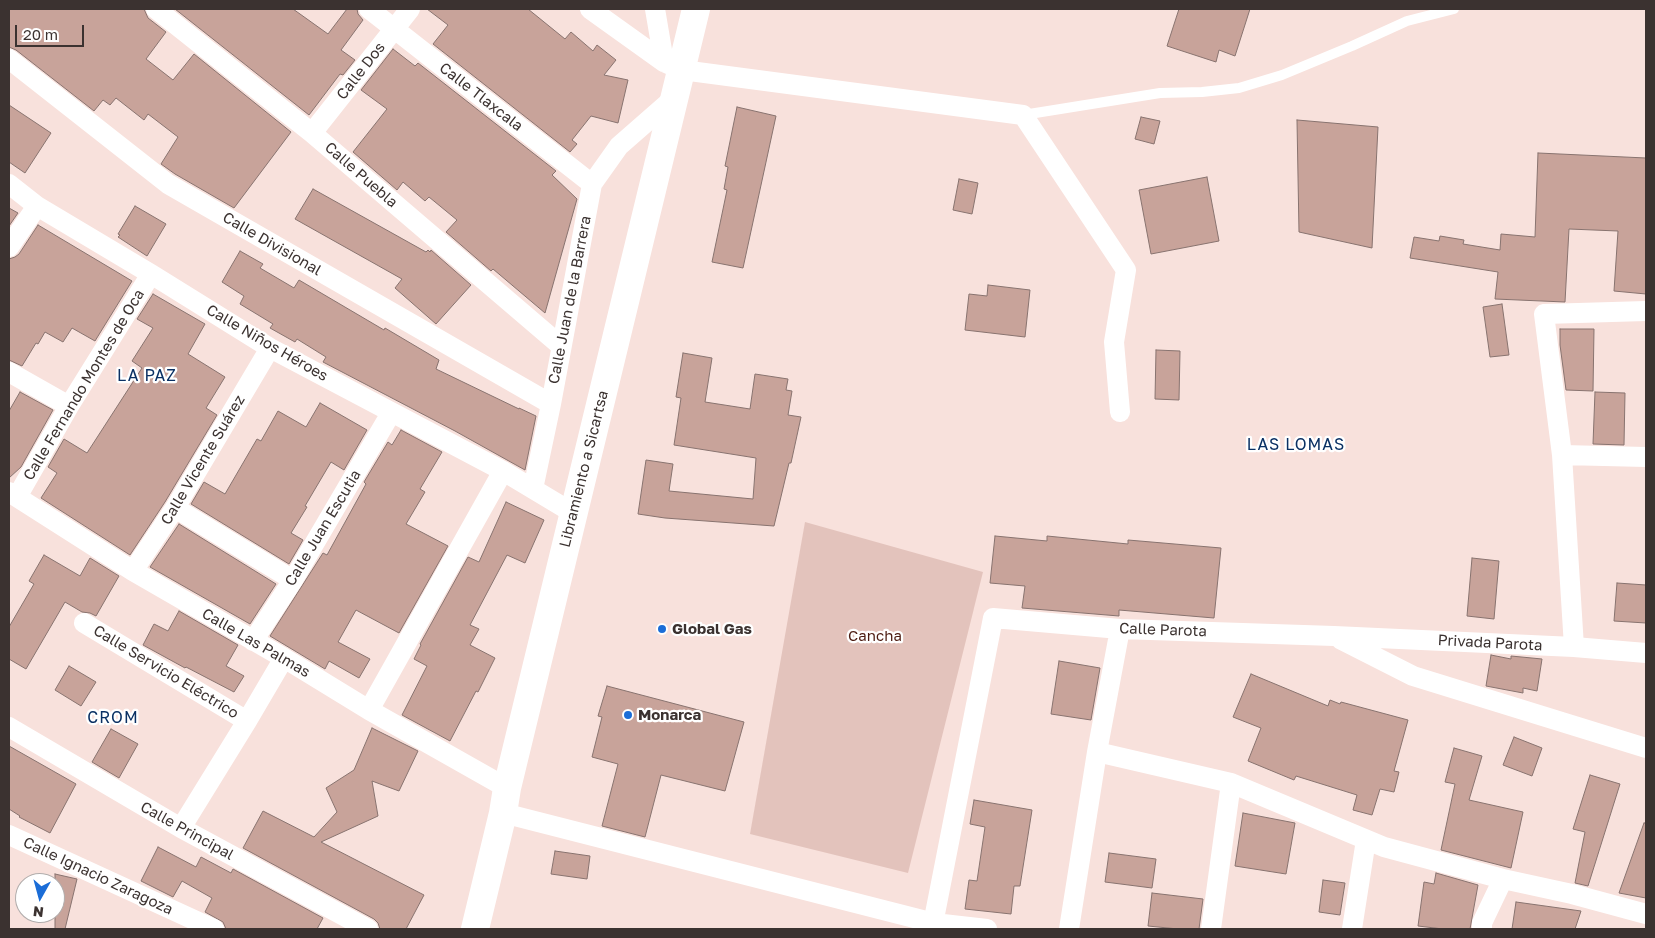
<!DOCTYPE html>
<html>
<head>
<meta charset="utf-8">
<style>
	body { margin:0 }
	#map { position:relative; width:1655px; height:938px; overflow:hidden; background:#f8e1dc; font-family:"Golos Text",sans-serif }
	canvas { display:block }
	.frame { position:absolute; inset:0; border:10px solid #3b3230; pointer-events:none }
	.north { position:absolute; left:15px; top:873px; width:50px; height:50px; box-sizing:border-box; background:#fff; border:1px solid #b1adac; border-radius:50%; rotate:187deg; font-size:14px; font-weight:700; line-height:20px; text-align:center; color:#3b3230 }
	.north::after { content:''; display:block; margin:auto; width:18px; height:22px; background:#1b6dd7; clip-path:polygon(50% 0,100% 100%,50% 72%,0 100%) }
	.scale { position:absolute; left:15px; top:25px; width:69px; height:22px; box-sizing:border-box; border:2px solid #3b3230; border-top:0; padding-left:6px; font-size:15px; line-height:18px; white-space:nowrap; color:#3b3230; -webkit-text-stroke:4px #fff; paint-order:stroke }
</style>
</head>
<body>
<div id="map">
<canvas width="1655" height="938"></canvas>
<div class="frame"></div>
<div class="north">N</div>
<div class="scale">20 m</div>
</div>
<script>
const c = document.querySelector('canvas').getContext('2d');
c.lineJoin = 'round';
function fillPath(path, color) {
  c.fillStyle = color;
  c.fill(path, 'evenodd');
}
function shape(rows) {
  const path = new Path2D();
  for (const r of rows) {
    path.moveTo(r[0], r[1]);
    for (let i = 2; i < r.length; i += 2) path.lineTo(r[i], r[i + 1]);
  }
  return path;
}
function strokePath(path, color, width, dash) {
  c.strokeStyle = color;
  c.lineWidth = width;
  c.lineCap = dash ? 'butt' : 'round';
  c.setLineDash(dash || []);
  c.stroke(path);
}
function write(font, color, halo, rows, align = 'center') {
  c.font = font + ' "Golos Text",sans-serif';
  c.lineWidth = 4.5;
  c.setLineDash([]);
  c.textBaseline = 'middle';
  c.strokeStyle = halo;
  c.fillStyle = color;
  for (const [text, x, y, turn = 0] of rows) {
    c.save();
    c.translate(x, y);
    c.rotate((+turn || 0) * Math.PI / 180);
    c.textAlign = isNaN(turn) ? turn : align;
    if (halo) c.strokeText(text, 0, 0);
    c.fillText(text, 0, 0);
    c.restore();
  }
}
fillPath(shape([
	[805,522,983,572,908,873,750,834]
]), '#e3c3bc');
const building = shape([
	[9,9,144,9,148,18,166,32,146,59,173,80,194,54,291,132,234,208,175,174,161,164,178,137,148,114,144,120,116,98,110,105,103,100,94,111,16,50,9,47,9,9],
	[175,9,293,9,328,34,347,9,357,9,358,14,363,20,341,50,355,60,343,75,340,74,309,115,175,9],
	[427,9,528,9,565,39,571,32,593,51,597,45,616,60,604,75,628,80,618,123,591,116,572,140,577,144,570,152,433,44,448,25,427,9],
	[1179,9,1250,9,1235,56,1219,50,1216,62,1167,46,1179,9],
	[393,49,415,66,418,63,556,171,552,175,577,199,545,313,493,269,491,271,446,232,457,220,429,197,425,201,403,182,397,190,353,152,387,109,361,90,393,49],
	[9,105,51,133,25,173,9,162,9,105],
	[737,107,776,116,743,268,712,262,727,190,724,189,728,167,725,166,737,107],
	[1141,117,1160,121,1154,144,1135,139,1141,117],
	[1297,120,1378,127,1372,248,1299,232,1297,120],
	[1538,153,1646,158,1646,294,1614,291,1618,231,1569,229,1565,302,1495,299,1498,272,1410,258,1414,237,1439,241,1440,236,1464,240,1463,244,1500,250,1501,234,1535,237,1538,153],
	[1207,177,1219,241,1151,254,1139,190,1207,177],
	[959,179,978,183,972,214,953,210,959,179],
	[313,189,426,252,428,250,430,252,431,250,471,285,436,324,395,288,402,279,295,219,313,189],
	[135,206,166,224,147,256,118,237,120,235,118,234,135,206],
	[9,208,18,213,9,226,9,208],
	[38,225,132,281,95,341,72,328,63,342,45,332,38,344,36,343,22,366,9,360,9,259,15,257,19,254,38,225],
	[240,251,263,264,260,268,294,288,299,280,384,330,385,328,439,360,436,369,519,409,519,408,536,416,525,470,455,431,323,362,326,357,297,339,295,342,270,328,273,324,240,304,244,296,222,282,240,251],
	[988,285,1030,290,1025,337,965,330,969,294,987,296,988,285],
	[153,294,205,324,188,354,225,377,206,408,217,415,165,502,130,555,41,498,57,473,48,467,64,439,87,453,142,368,132,361,153,328,137,319,153,294],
	[1502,304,1509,355,1490,357,1483,307,1502,304],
	[1560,329,1594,329,1593,391,1566,390,1560,345,1560,329],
	[1156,350,1180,351,1179,400,1155,399,1156,350],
	[683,353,712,358,705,402,750,409,755,374,788,379,786,390,792,391,788,415,801,417,791,463,789,463,774,526,665,518,638,514,646,460,673,464,669,491,753,499,756,458,674,445,681,398,676,397,683,353],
	[20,392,53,410,21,467,9,478,9,411,20,392],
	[1595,392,1625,393,1624,445,1593,444,1595,392],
	[320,403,367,430,344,470,331,462,305,506,307,507,291,533,303,540,289,564,191,504,204,482,225,494,257,439,261,441,278,411,306,427,320,403],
	[401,430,442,452,420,489,425,492,406,524,448,546,399,633,356,610,338,642,370,659,359,678,329,661,325,669,270,636,323,553,327,555,366,484,364,482,388,442,392,445,401,430],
	[506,502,544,520,525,563,507,555,470,625,479,629,470,645,495,658,478,692,476,691,450,741,402,715,427,666,414,659,421,645,420,644,468,557,479,562,506,502],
	[179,524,276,584,250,624,150,567,179,524],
	[995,536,1047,541,1047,536,1128,544,1128,540,1221,548,1214,618,1119,610,1119,616,1022,608,1025,586,990,583,995,536],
	[44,555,80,576,90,558,119,576,96,616,90,613,82,612,65,602,26,669,9,659,9,627,34,584,29,581,44,555],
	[1472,558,1499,561,1494,619,1467,616,1472,558],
	[1617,583,1646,585,1646,623,1614,621,1617,583],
	[179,611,238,645,226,666,244,676,234,692,186,667,185,668,143,645,154,624,168,631,179,611],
	[1491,655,1511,659,1511,656,1542,659,1537,691,1523,688,1523,693,1486,686,1491,655],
	[1059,661,1100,668,1091,720,1051,714,1059,661],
	[69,666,96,682,81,706,55,690,69,666],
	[1251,674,1328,706,1330,700,1340,704,1341,702,1408,720,1394,771,1399,772,1394,792,1380,789,1372,815,1353,810,1357,795,1296,776,1294,780,1248,761,1261,728,1233,717,1251,674],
	[607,686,744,722,725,791,661,775,645,837,602,826,618,764,592,757,602,717,598,716,607,686],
	[372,728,418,751,399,791,372,781,378,816,321,842,424,895,406,929,380,929,378,923,374,919,243,848,263,811,314,837,337,812,326,788,354,770,372,728],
	[111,729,138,744,119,778,92,762,111,729],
	[1514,737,1542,748,1532,776,1503,765,1514,737],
	[9,746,76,784,50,833,19,817,20,816,9,809,9,746],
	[1454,748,1482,756,1469,800,1523,812,1511,868,1441,850,1455,784,1445,782,1454,748],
	[1590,775,1620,784,1588,886,1575,883,1585,832,1573,829,1590,775],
	[974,800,1032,810,1020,886,1014,886,1011,914,965,909,969,880,977,881,985,827,970,824,974,800],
	[1243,813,1295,823,1286,874,1235,866,1243,813],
	[1644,823,1646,823,1646,898,1619,893,1644,823],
	[158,847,196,867,201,857,231,873,233,869,323,918,317,929,226,929,223,922,205,912,212,898,182,881,173,897,141,881,158,847],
	[555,851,590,856,587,879,551,874,555,851],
	[1109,853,1156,859,1152,888,1105,882,1109,853],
	[1436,873,1478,885,1470,929,1443,929,1418,926,1424,882,1434,884,1436,873],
	[55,874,77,879,65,929,55,929,55,874],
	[1323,880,1345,883,1340,915,1319,912,1323,880],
	[1152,893,1203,899,1199,929,1178,929,1148,926,1152,893],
	[1516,902,1581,911,1575,929,1512,929,1516,902]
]);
fillPath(building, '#c8a39a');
strokePath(building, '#88736f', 1);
strokePath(shape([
	[1023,115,1160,93,1202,92,1239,88,1282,75,1352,46,1407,21,1454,9]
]), '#fff', 10);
strokePath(shape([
	[156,9,312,133,561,346],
	[369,9,592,184],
	[590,9,664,62,682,70,1023,115,1126,270,1114,342,1120,412],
	[655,9,664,62],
	[9,59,168,184,551,404],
	[312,133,410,9],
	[9,184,37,206,151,274,270,348,503,471,533,489],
	[9,247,37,206],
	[9,372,69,406],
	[1562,455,1646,457],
	[9,492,133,571,284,658,369,710,507,788],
	[17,497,69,406,151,274],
	[175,508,293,580],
	[573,513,533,489,551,404,592,184,619,146,675,97],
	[133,571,175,508,270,348],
	[84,623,247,721],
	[1340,639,1413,676,1646,748],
	[253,641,293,580,391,413],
	[1574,647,1562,455,1544,314,1646,311],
	[369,710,503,471],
	[9,727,181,828,368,929],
	[1097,752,1231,783,1384,847,1503,879,1572,894,1646,914],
	[503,813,934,923,987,929],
	[181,828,247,721,284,658],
	[9,835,214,929],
	[932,929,993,618,1120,629,1334,636,1574,647,1646,653],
	[1069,929,1097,752,1120,629],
	[1211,929,1231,783],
	[1352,929,1366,840],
	[1482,929,1482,923,1503,879]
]), '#fff', 20);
strokePath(shape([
	[475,929,503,813,507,788,696,9]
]), '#fff', 28);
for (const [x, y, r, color] of [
	[662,629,5,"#1b6dd7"],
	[628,715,5,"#1b6dd7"]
]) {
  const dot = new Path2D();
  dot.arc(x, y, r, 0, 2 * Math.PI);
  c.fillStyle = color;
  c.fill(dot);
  strokePath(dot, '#fff', 2);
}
write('15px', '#3b3230', '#fff', [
	["Calle Dos",361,71,-52],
	["Calle Tlaxcala",481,97,38],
	["Calle Puebla",361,175,41],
	["Calle Divisional",272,244,30],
	["Calle Juan de la Barrera",570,300,-79],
	["Calle Niños Héroes",267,343,30],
	["Calle Fernando Montes de Oca",84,385,-59],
	["Calle Vicente Suárez",203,460,-59],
	["Libramiento a Sicartsa",584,469,-76],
	["Calle Juan Escutia",323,528,-59],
	["Calle Parota",1163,630,2],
	["Calle Las Palmas",256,643,30],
	["Privada Parota",1490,643,3],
	["Calle Servicio Eléctrico",166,672,31],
	["Calle Principal",187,831,29],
	["Calle Ignacio Zaragoza",98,876,25]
]);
write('bold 15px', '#3b3230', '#fff', [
	["Global Gas",672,629],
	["Monarca",638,715]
], 'left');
write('15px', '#4d1c12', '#fff', [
	["Cancha",875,636]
]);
c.letterSpacing = '1px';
write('16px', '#0a3063', '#fff', [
	["LA PAZ",147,376],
	["LAS LOMAS",1296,445],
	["CROM",113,718]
]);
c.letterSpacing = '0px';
</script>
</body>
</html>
